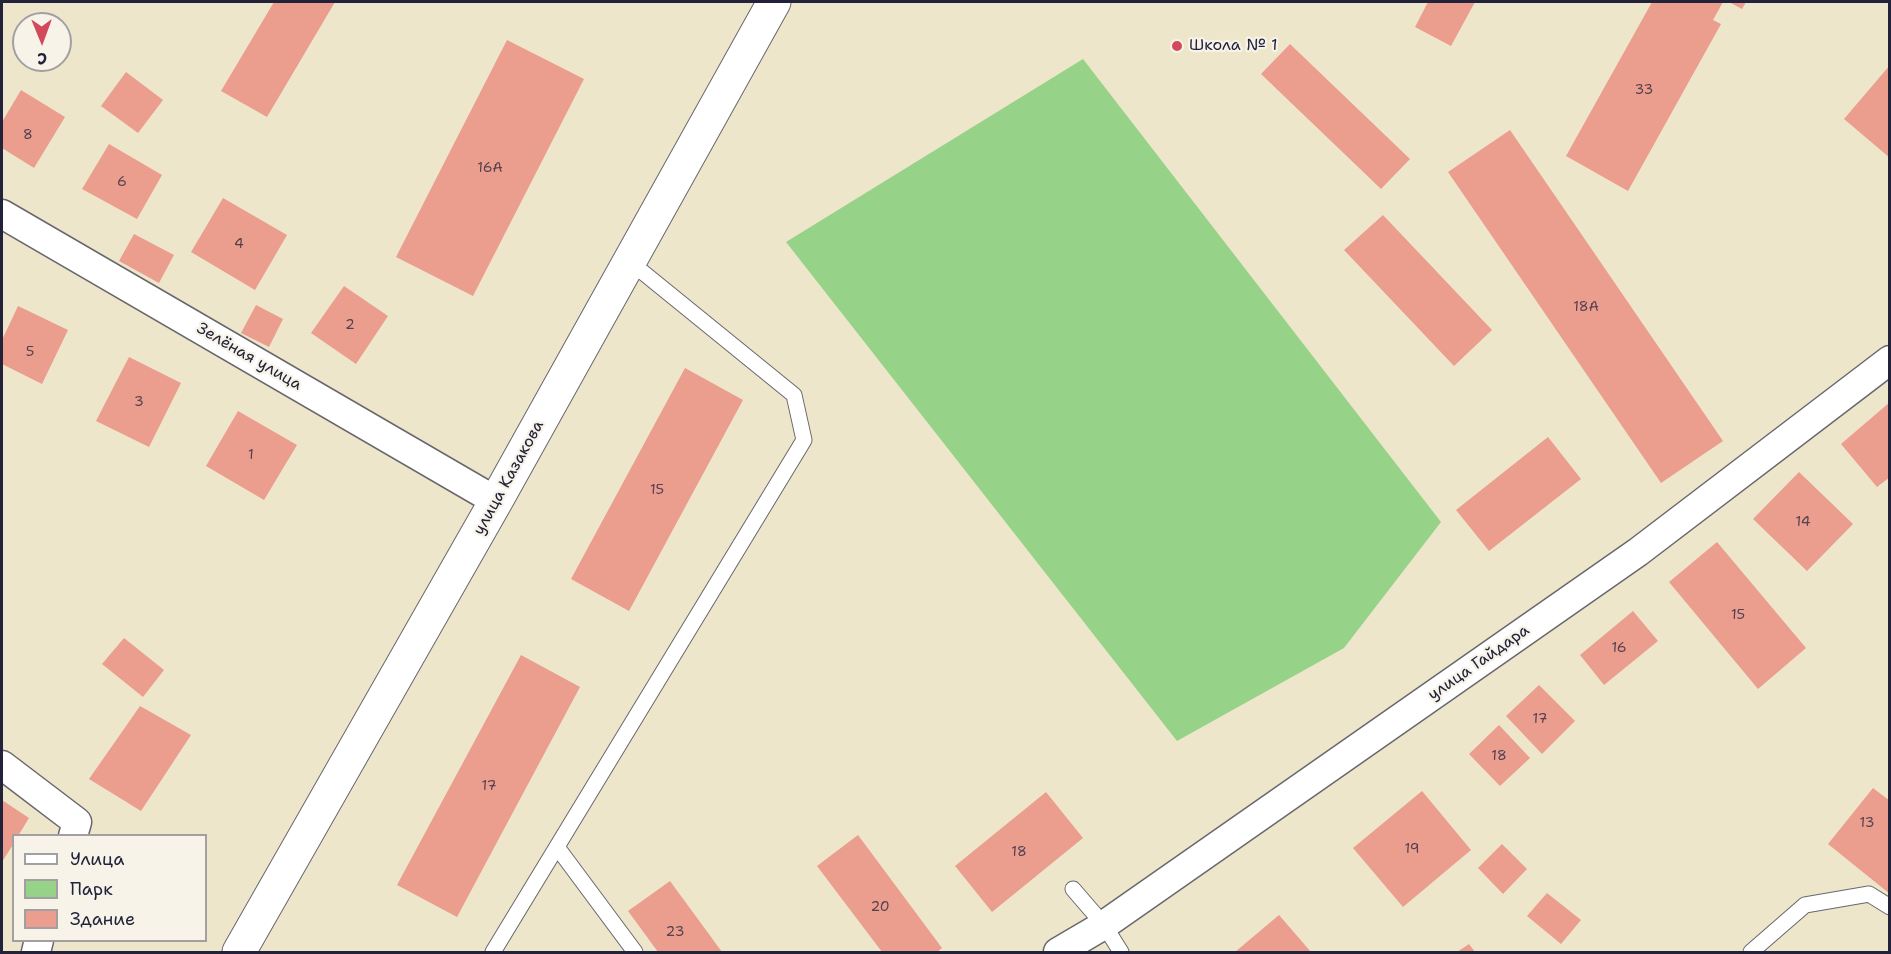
<!DOCTYPE html>
<html>
<head>
<meta charset="utf-8">
<style>
	body { margin:0 }
	#map { position:relative; width:1891px; height:954px; overflow:hidden; background:#eee6cb; font-family:"Shantell Sans",sans-serif }
	canvas { display:block }
	.frame { position:absolute; inset:0; border:3px solid #22223b; pointer-events:none }
	.legend { position:absolute; left:12px; top:834px; width:195px; height:108px; box-sizing:border-box; background:#f7f3e8; border:2px solid #a29fa3; margin:0; padding:8px 10px; list-style:none; font-size:18px; color:#22223b }
	.legend li { display:flex; align-items:center; gap:12px; height:30px }
	.legend b { width:30px; border:2px solid #a29fa3 }
	.north { position:absolute; left:12px; top:12px; width:60px; height:60px; box-sizing:border-box; background:#f7f3e8; border:2px solid #a29fa3; border-radius:50%; rotate:179deg; font-size:16px; font-weight:700; line-height:24px; text-align:center; color:#22223b }
	.north::after { content:''; display:block; margin:auto; width:21px; height:27px; background:#d1495b; clip-path:polygon(50% 0,100% 100%,50% 72%,0 100%) }
</style>
</head>
<body>
<div id="map">
<canvas width="1891" height="954"></canvas>
<div class="frame"></div>
<ul class="legend">
<li><b style="height:8px;background:#fff"></b>Улица</li>
<li><b style="height:16px;background:#96d388"></b>Парк</li>
<li><b style="height:16px;background:#eb9d8e"></b>Здание</li>
</ul>
<div class="north">С</div>
</div>
<script>
const c = document.querySelector('canvas').getContext('2d');
c.lineJoin = 'round';
function fillPath(path, color) {
  c.fillStyle = color;
  c.fill(path, 'evenodd');
}
function shape(rows) {
  const path = new Path2D();
  for (const r of rows) {
    path.moveTo(r[0], r[1]);
    for (let i = 2; i < r.length; i += 2) path.lineTo(r[i], r[i + 1]);
  }
  return path;
}
function strokePath(path, color, width, dash) {
  c.strokeStyle = color;
  c.lineWidth = width;
  c.lineCap = dash ? 'butt' : 'round';
  c.setLineDash(dash || []);
  c.stroke(path);
}
function write(font, color, halo, rows, align = 'center') {
  c.font = font + ' "Shantell Sans",sans-serif';
  c.lineWidth = 4.5;
  c.setLineDash([]);
  c.textBaseline = 'middle';
  c.strokeStyle = halo;
  c.fillStyle = color;
  for (const [text, x, y, turn = 0] of rows) {
    c.save();
    c.translate(x, y);
    c.rotate((+turn || 0) * Math.PI / 180);
    c.textAlign = isNaN(turn) ? turn : align;
    if (halo) c.strokeText(text, 0, 0);
    c.fillText(text, 0, 0);
    c.restore();
  }
}
fillPath(shape([
	[1083,59,1441,522,1344,648,1177,741,786,242]
]), '#96d388');
fillPath(shape([
	[274,2,335,2,267,117,221,91],
	[1428,2,1475,2,1451,46,1415,27],
	[1652,2,1723,2,1713,20,1721,24,1628,191,1566,156],
	[1729,2,1746,2,1742,9],
	[507,40,584,79,473,296,396,257],
	[1290,44,1410,159,1381,189,1261,74],
	[1890,65,1890,158,1844,119],
	[126,72,163,100,138,133,101,106],
	[21,90,65,117,34,168,2,148,2,122],
	[1510,130,1723,441,1661,483,1448,172],
	[109,144,162,175,137,219,82,189],
	[223,198,287,235,255,290,191,252],
	[1383,215,1492,330,1454,366,1344,250],
	[134,234,174,255,159,283,119,261],
	[344,286,388,316,356,364,311,333],
	[256,305,283,319,269,347,241,333],
	[18,306,68,330,42,384,2,364,2,340],
	[129,357,181,383,149,447,96,421],
	[685,368,743,400,629,611,571,579],
	[1890,402,1890,477,1877,487,1841,444],
	[238,411,297,445,264,500,206,466],
	[1548,437,1581,479,1489,551,1456,510],
	[1799,472,1853,524,1807,571,1753,519],
	[1717,542,1806,648,1758,689,1669,582],
	[1633,611,1658,641,1604,685,1580,655],
	[124,638,164,670,143,697,102,664],
	[521,655,580,687,457,917,397,885],
	[1539,685,1575,721,1542,754,1506,716],
	[140,706,191,735,141,811,89,779],
	[1499,725,1530,758,1500,786,1469,754],
	[1873,788,1890,801,1890,894,1828,844],
	[1422,791,1471,850,1403,907,1353,848],
	[1046,792,1083,838,992,912,955,866],
	[2,800,29,818,18,836,14,836,14,843,2,862],
	[858,835,942,948,937,952,882,952,817,866],
	[1502,844,1527,869,1503,894,1478,868],
	[670,881,722,952,658,952,628,911],
	[1547,893,1581,920,1561,944,1527,916],
	[1279,915,1311,952,1235,952],
	[1469,944,1475,952,1457,952]
]), '#eb9d8e');
const service = shape([
	[557,847,635,952],
	[1073,889,1104,925,1121,952],
	[493,952,804,440,794,395,629,261],
	[1751,952,1805,905,1869,894,1890,907]
]);
const minor = shape([
	[2,214,496,501],
	[2,765,77,822,73,836],
	[36,952,39,940],
	[1058,952,1104,925,1638,552,1890,360]
]);
const secondary = shape([
	[239,952,496,501,774,2]
]);
strokePath(service, '#69676d', 17);
strokePath(minor, '#69676d', 31);
strokePath(secondary, '#69676d', 35);
strokePath(service, '#fff', 15);
strokePath(minor, '#fff', 28);
strokePath(secondary, '#fff', 33);
for (const [x, y, r, color] of [
	[1177,46,6,"#d1495b"]
]) {
  const dot = new Path2D();
  dot.arc(x, y, r, 0, 2 * Math.PI);
  c.fillStyle = color;
  c.fill(dot);
  strokePath(dot, '#f7f3e8', 2);
}
write('14px', '#544150', null, [
	["33",1644,90],
	["8",28,135],
	["16А",490,168],
	["6",122,182],
	["4",239,244],
	["18А",1586,307],
	["2",350,325],
	["5",30,352],
	["3",139,402],
	["1",251,455],
	["15",657,490],
	["14",1803,522],
	["15",1738,615],
	["16",1619,648],
	["17",1540,719],
	["18",1499,756],
	["17",489,786],
	["13",1867,823],
	["19",1412,849],
	["18",1019,852],
	["20",880,907],
	["23",675,932]
]);
write('16px', '#22223b', '#f7f3e8', [
	["Школа № 1",1189,46]
], 'left');
write('16px', '#22223b', '#f7f3e8', [
	["Зелёная улица",249,357,30],
	["улица Казакова",509,478,-61],
	["улица Гайдара",1479,663,-35]
]);
</script>
</body>
</html>
